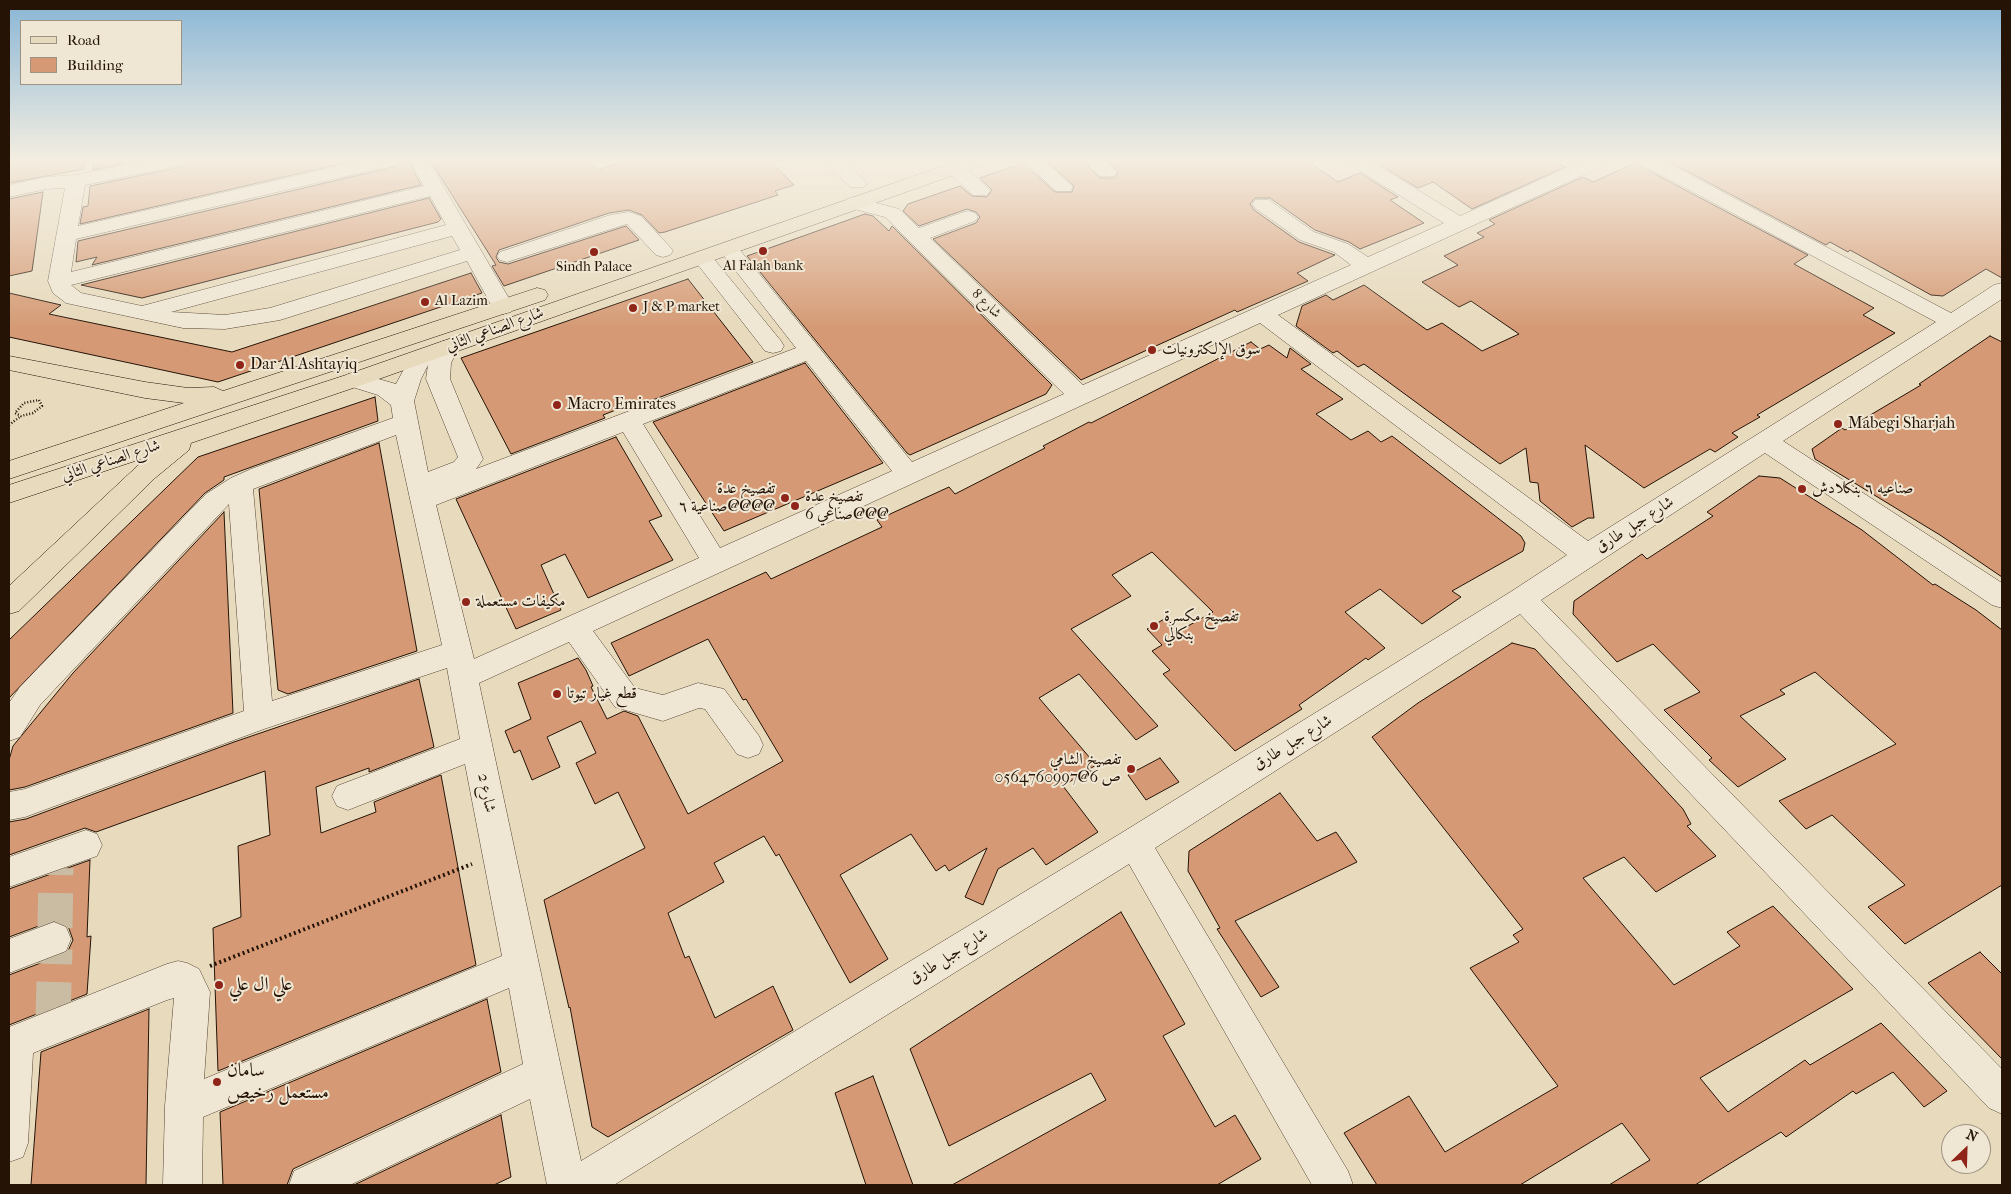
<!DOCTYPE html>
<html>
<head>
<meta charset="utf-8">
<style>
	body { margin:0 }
	#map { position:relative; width:2011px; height:1194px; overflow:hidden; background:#e7dabd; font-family:"IM FELL French Canon",serif }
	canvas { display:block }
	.frame { position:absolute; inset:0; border:10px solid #251306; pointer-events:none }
	.legend { position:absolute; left:20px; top:20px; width:162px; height:65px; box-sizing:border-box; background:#efe7d4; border:1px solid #9e9282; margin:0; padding:6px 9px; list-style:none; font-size:15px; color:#251306 }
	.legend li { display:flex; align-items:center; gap:10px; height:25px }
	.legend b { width:25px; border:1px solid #9e9282 }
	.north { position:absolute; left:1941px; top:1124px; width:50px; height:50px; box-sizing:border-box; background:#efe7d4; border:1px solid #9e9282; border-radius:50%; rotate:24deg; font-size:14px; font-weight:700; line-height:20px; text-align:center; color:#251306 }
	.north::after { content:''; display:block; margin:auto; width:18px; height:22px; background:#8f2418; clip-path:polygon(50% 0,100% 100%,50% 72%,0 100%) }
</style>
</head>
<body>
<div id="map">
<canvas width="2011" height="1194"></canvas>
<div class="frame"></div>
<ul class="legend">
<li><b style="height:6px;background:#e7dabd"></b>Road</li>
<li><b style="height:14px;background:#d59a75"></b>Building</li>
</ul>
<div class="north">N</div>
</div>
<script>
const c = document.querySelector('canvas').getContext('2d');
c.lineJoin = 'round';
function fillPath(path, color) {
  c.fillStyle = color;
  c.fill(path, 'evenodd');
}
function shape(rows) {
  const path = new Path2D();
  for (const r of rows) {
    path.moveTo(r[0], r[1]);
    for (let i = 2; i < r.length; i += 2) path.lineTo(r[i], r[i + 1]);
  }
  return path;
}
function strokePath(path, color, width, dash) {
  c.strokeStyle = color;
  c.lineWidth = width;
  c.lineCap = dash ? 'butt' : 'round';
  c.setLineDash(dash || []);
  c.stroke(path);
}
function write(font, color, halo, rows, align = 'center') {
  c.font = font + ' "IM FELL French Canon",Amiri,serif';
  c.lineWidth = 4;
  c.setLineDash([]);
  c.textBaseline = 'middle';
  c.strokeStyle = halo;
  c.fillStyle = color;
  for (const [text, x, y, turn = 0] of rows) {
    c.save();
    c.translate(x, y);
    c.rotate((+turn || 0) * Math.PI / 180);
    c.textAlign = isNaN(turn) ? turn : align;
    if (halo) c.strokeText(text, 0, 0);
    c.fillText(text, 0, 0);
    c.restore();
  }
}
const building = shape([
	[9,160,83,160,84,169,9,183,9,160],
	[94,160,140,160,93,170,94,160],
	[187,160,357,160,80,224,83,207,88,206,90,186,176,168,184,166,187,160],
	[400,160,408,160,421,185,92,265,97,257,76,262,78,241,389,168,397,166,400,160],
	[430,160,587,160,596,170,627,160,769,160,794,185,775,191,778,195,665,232,659,233,642,215,629,210,609,213,499,250,496,257,499,262,508,264,626,226,639,240,504,286,492,266,496,265,430,160],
	[1046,160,1081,160,1100,178,1114,178,1118,173,1107,160,1306,160,1338,182,1360,173,1398,197,1390,200,1424,223,1360,249,1349,242,1315,230,1270,198,1255,198,1250,204,1254,210,1299,242,1335,255,1297,273,1308,281,1237,312,1235,310,1081,380,933,239,976,223,980,217,976,212,967,209,919,226,903,211,908,204,960,186,972,196,987,197,992,190,980,178,1023,163,1055,192,1072,192,1074,186,1046,160],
	[1391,160,1553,160,1565,167,1472,209,1433,182,1418,188,1380,165,1391,160],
	[1666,160,2002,160,2002,278,1986,269,1943,296,1931,295,1850,250,1848,252,1830,242,1826,245,1666,160],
	[1638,162,1640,166,1808,255,1794,264,1874,308,1863,315,1895,333,1757,415,1760,417,1732,433,1738,437,1715,452,1710,449,1644,488,1585,445,1594,518,1588,518,1572,527,1540,501,1538,483,1530,482,1526,448,1500,464,1364,364,1358,367,1337,351,1333,353,1296,326,1302,306,1326,295,1333,300,1364,285,1427,330,1442,323,1482,351,1519,334,1471,301,1459,307,1422,282,1458,265,1444,256,1484,237,1477,233,1495,224,1489,220,1583,177,1593,182,1638,162],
	[43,192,32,271,9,276,9,199,43,192],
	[429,198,441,219,438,222,142,298,81,285,429,198],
	[865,214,873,216,889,231,892,226,1052,385,1046,394,910,455,907,453,747,256,865,214],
	[471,273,482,293,218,382,9,337,9,293,61,305,49,314,232,352,471,273],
	[688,279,753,362,642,404,639,401,603,415,605,418,511,454,461,358,688,279],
	[1990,336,2002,342,2002,577,1940,535,1815,459,1812,449,1842,428,1845,430,1921,385,1919,384,1990,336],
	[1251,342,1260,349,1269,345,1287,358,1290,348,1311,364,1301,369,1343,399,1316,414,1351,440,1368,431,1381,442,1392,436,1521,536,1525,543,1523,551,1452,591,1461,597,1422,624,1380,589,1345,612,1385,648,1368,660,1366,658,1299,705,1302,709,1235,751,1163,674,1170,670,1152,651,1162,645,1147,629,1166,618,1179,631,1213,612,1152,552,1112,575,1131,596,1071,629,1158,726,1136,740,1079,674,1039,698,1096,765,1063,786,1098,832,1046,865,1033,848,998,869,983,905,965,897,987,848,949,871,945,865,936,871,911,834,840,875,888,959,850,983,779,854,776,856,764,836,714,863,724,882,668,913,685,958,689,956,715,1018,773,986,793,1030,608,1137,592,1127,570,1007,569,1008,544,900,645,848,618,792,595,804,576,763,596,753,581,721,547,737,560,767,532,780,520,750,514,753,505,731,531,719,518,683,578,658,586,670,593,686,591,687,607,719,624,711,638,716,688,814,783,761,746,699,743,700,708,639,629,676,611,643,766,572,771,579,882,527,877,520,949,487,955,494,1045,448,1043,446,1089,422,1091,423,1251,342],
	[805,363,883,463,724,531,653,422,805,363],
	[375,397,378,421,224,477,224,480,205,493,9,698,9,640,198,457,375,397],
	[616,437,662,516,649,521,673,560,588,598,565,554,541,565,561,610,516,629,456,499,616,437],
	[379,443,417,651,288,694,278,690,259,489,379,443],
	[1759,476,1780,478,1862,530,1933,585,1935,584,1976,610,2002,630,2002,885,1905,944,1868,907,1905,885,1832,815,1806,829,1779,801,1896,744,1815,672,1780,690,1785,694,1740,716,1786,759,1738,787,1709,760,1712,758,1664,710,1700,692,1653,644,1617,662,1573,614,1574,601,1642,554,1647,559,1713,516,1707,512,1759,476],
	[224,512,233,713,25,787,9,790,9,760,13,746,73,673,224,512],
	[1512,643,1535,649,1683,809,1691,824,1687,826,1716,856,1656,892,1624,857,1583,878,1674,985,1740,946,1727,932,1773,906,1853,989,1700,1078,1728,1112,1805,1060,1810,1065,1881,1023,1947,1091,1924,1107,1893,1072,1856,1094,1853,1091,1786,1137,1781,1132,1695,1185,1609,1185,1650,1160,1622,1123,1520,1185,1377,1185,1344,1133,1409,1096,1445,1152,1558,1086,1470,968,1519,942,1513,935,1523,929,1372,737,1418,703,1512,643],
	[419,679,434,747,369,772,369,768,316,787,321,833,376,812,374,802,441,775,476,965,218,1071,213,928,241,917,238,846,270,835,265,771,96,832,85,828,9,855,9,822,26,819,234,742,419,679],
	[1160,758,1179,782,1146,800,1128,775,1160,758],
	[1280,793,1317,841,1336,832,1357,862,1235,921,1279,987,1261,997,1217,929,1220,928,1188,871,1189,851,1280,793],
	[90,860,87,937,91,936,87,994,9,1025,9,975,67,953,73,940,68,926,55,920,9,937,9,889,90,860],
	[1121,912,1185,1024,1163,1036,1215,1127,1235,1115,1261,1159,1217,1185,952,1185,1106,1100,1091,1073,949,1146,910,1049,1121,912],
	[1980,952,2002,974,2002,1059,1928,983,1980,952],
	[487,999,501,1072,293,1169,287,1185,223,1185,220,1112,487,999],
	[149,1009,146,1185,31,1185,41,1052,149,1009],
	[873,1076,913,1185,866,1185,835,1093,873,1076],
	[501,1115,511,1177,494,1185,354,1185,501,1115]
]);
fillPath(building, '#d59a75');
strokePath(building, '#251306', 1);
strokePath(shape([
	[55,928,56,868],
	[53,1017,55,949]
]), '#cabca2', 35, [35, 18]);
const minor = shape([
	[149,160,185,160,183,164,176,166,85,185,78,226,365,160,398,160,396,164,389,166,76,239,71,272,424,186,410,160,428,160,514,307,511,312,503,314,495,312,467,261,280,320,225,329,183,328,66,303,53,293,48,281,65,188,46,189,9,197,9,185,46,177,76,175,149,160],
	[430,196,446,225,142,306,81,293,71,285,430,196],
	[452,236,460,250,270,308,225,315,171,312,452,236],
	[824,160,844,160,867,183,864,187,850,187,824,160],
	[1023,160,1043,160,1073,187,1070,191,1056,191,1023,160],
	[1083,160,1104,160,1117,172,1114,176,1100,176,1083,160],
	[1347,160,1369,160,1460,216,1584,160,1609,160,1607,164,1278,315,1588,541,1936,322,1641,164,1639,160,1662,160,1951,313,1994,285,2002,283,2002,299,1783,441,2002,583,2002,608,1992,605,1765,453,1541,600,2002,1069,2002,1114,1989,1108,1520,614,1155,848,1348,1171,1353,1185,1312,1185,1129,864,614,1185,547,1185,530,1099,350,1185,289,1185,294,1171,523,1064,509,988,203,1117,202,1185,163,1185,165,1106,174,998,167,1000,33,1053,28,1143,23,1157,9,1162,9,1027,167,964,178,961,187,963,199,969,210,992,204,1079,502,956,465,764,348,810,337,806,332,796,337,786,460,739,447,668,264,729,25,817,9,820,9,792,25,789,244,711,229,504,40,705,20,737,9,741,9,703,20,687,206,494,231,478,251,469,393,418,391,405,378,395,346,385,342,380,346,375,354,372,396,384,413,352,421,350,429,352,432,356,440,342,448,340,456,342,459,347,451,363,450,379,483,459,476,469,796,348,718,248,721,244,728,242,735,244,912,462,1064,394,885,217,847,207,844,203,847,199,854,197,899,209,919,228,961,213,968,211,975,213,978,217,975,221,930,238,1083,385,1351,265,1334,252,1300,240,1255,208,1252,204,1255,200,1269,200,1314,232,1348,244,1368,257,1444,223,1349,164,1347,160],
	[1260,323,1567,555,1512,591,1123,832,581,1161,479,683,569,642,615,707,663,721,699,708,705,709,737,754,748,758,759,754,763,745,759,736,724,689,698,683,663,695,635,688,593,631,1260,323],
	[806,361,892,471,720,548,643,424,806,361],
	[428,365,426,379,458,457,454,462,428,472,414,401,421,379,428,365],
	[623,432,699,558,474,659,436,505,623,432],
	[396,435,442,645,272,701,253,489,396,435],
	[955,162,962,164,987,187,990,191,987,195,973,195,948,172,945,168,948,164,955,162],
	[629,212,641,216,670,247,673,251,670,255,663,257,656,255,627,224,507,262,500,260,497,256,500,252,610,215,629,212],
	[702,251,709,253,781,341,784,346,781,351,773,353,765,351,692,257,695,253,702,251],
	[86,830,97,834,102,845,97,856,9,887,9,857,86,830],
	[54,922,66,927,71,939,66,951,9,973,9,939,54,922]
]);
const major = shape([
	[960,160,987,160,985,164,362,385,191,443,189,450,155,478,19,611,9,614,9,586,147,457,9,503,9,485,346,375,960,160],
	[537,288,545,290,548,295,545,300,9,479,9,461,184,403,145,398,9,370,9,356,145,382,188,388,214,387,223,391,537,288]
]);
strokePath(minor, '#564534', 1);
strokePath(major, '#251306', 1);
strokePath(shape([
	[39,400,42,406,33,413,21,416,15,413,24,403,39,400],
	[9,425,21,416]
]), '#251306', 2.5, [1, 2]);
strokePath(shape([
	[210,966,472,864]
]), '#251306', 4, [2, 3]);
fillPath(minor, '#efe7d4');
fillPath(major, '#e7dabd');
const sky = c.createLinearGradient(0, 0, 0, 327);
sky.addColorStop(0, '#89b6d6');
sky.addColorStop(0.49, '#f4eee1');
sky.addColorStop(1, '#f4eee100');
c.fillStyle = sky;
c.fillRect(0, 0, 2011, 327);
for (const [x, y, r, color] of [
	[763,251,5,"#8f2418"],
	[594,252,5,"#8f2418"],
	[425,302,5,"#8f2418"],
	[633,308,5,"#8f2418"],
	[1152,350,5,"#8f2418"],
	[240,365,5,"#8f2418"],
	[557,405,5,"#8f2418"],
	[1838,424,5,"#8f2418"],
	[1802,489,5,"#8f2418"],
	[785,498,5,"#8f2418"],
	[795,506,5,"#8f2418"],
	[466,602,5,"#8f2418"],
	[1154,626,5,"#8f2418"],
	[557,694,5,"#8f2418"],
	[1131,769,5,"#8f2418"],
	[219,985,5,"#8f2418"],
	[217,1082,5,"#8f2418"]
]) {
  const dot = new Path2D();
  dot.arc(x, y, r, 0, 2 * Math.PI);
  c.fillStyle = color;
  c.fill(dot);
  strokePath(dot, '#efe7d4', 2);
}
write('14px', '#251306', '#efe7d4', [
	["Al Falah bank",763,267],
	["Sindh Palace",594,268],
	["Al Lazim",435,302,"left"],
	["J & P market",643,308,"left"]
]);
write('14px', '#251306', '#efe7d4', [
	["شارع 8",986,304,44]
]);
write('16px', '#251306', '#efe7d4', [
	["شارع الصناعي الثاني",495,330,-20],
	["شارع الصناعي الثاني",111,461,-18],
	["شارع جبل طارق",1635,525,-33],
	["شارع جبل طارق",1293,743,-32],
	["شارع 2",486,793,79],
	["شارع جبل طارق",949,957,-32]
]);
write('16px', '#251306', '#efe7d4', [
	["سوق الإلكترونيات",1162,350],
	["Dar Al Ashtayiq",250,365],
	["Macro Emirates",567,405],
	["Mabegi Sharjah",1848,424],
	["تفصيخ عدة",775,489,"right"],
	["صناعية ٦@@@@",775,507,"right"],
	["صناعيه ٦ بنكلادش",1812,489],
	["تفصيخ عدة",805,497],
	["صناعي 6@@@",805,515],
	["مكيفات مستعملة",476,602],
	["تفصيخ مكسرة",1164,617],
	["بنكالي",1164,635],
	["قطع غيار تيوتا",567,694],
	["تفصيخ الشامي",1121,760,"right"],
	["ص 6@0564760997",1121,778,"right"]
], 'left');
write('19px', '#251306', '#efe7d4', [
	["علي ال علي",229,985],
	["سامان",227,1071],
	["مستعمل رخيص",227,1093]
], 'left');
</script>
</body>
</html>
